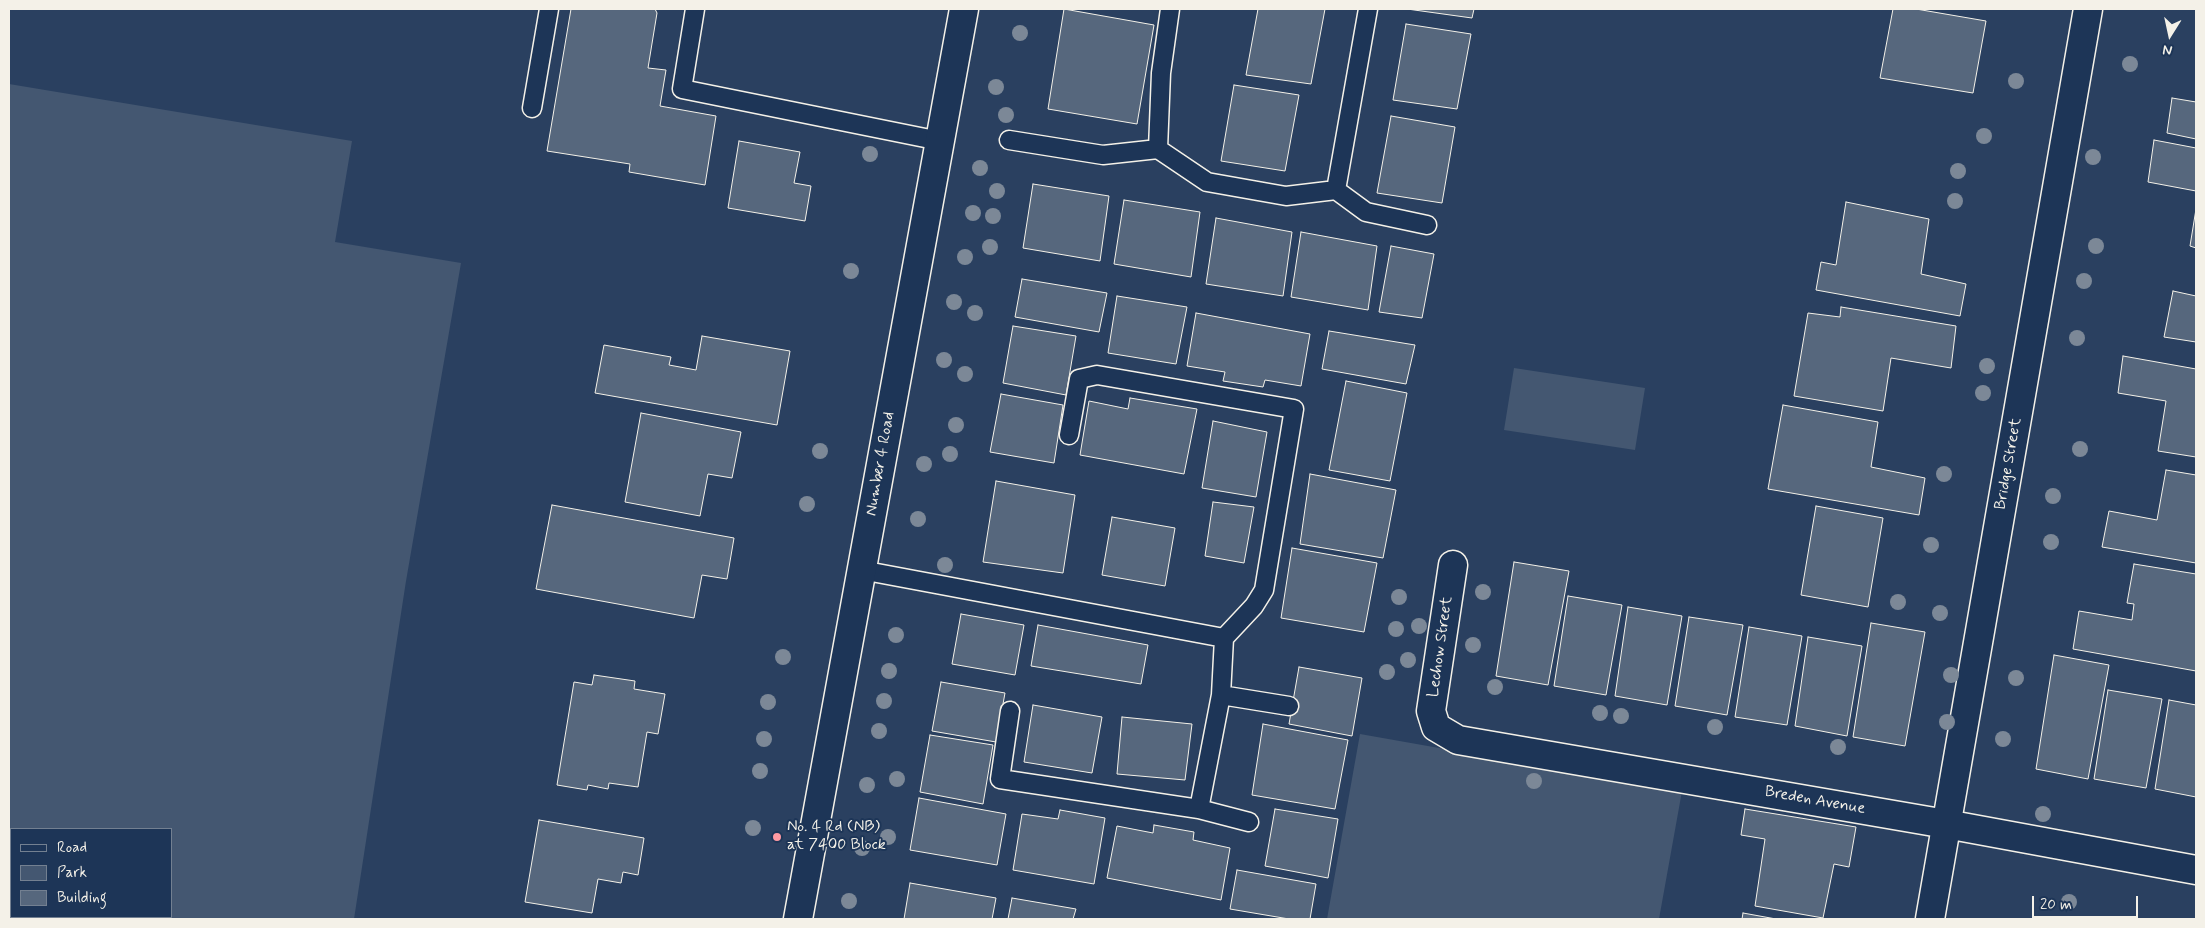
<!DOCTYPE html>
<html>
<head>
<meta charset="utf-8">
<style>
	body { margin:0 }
	#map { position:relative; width:2205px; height:928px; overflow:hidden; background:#2a4060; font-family:Mynerve,sans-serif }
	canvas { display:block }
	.frame { position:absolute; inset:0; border:10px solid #f4f1e8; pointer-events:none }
	.legend { position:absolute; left:10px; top:828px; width:162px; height:90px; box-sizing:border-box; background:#1d3557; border:1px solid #738091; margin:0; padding:6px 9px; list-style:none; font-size:15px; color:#f4f1e8 }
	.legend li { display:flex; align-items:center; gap:10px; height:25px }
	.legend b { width:25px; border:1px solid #738091 }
	.north { position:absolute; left:2145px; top:10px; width:50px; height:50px; -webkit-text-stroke:4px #1d3557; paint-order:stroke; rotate:190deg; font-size:14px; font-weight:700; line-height:20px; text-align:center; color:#f4f1e8 }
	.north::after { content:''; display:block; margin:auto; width:18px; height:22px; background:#f4f1e8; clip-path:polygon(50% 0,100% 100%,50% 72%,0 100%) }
	.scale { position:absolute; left:2032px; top:896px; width:106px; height:22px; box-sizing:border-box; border:2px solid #f4f1e8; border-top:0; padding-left:6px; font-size:15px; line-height:18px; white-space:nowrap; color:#f4f1e8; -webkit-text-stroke:4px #1d3557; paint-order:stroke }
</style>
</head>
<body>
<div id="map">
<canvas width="2205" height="928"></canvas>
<div class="frame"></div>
<ul class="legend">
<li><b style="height:6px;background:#1d3557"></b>Road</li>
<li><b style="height:14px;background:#445771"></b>Park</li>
<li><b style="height:14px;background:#56677d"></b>Building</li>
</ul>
<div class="north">N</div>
<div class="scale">20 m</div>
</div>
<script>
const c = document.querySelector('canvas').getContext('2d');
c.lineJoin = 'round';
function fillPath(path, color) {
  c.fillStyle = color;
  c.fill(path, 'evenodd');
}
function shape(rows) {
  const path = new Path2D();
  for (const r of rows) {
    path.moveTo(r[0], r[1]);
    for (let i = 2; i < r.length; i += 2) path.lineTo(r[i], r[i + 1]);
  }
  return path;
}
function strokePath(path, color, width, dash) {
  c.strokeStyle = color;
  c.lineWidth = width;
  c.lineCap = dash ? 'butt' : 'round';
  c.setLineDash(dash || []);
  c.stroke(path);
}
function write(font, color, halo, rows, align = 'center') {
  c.font = font + ' Mynerve,sans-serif';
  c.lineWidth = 4;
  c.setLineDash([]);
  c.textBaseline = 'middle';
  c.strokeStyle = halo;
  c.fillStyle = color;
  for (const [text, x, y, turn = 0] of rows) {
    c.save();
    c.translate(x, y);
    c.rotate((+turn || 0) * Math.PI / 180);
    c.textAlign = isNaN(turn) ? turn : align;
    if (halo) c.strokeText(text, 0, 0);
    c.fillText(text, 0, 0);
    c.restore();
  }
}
fillPath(shape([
	[9,84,352,141,335,242,461,263,406,581,354,919,9,919],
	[11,829,171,829,171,917,11,917],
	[1514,368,1645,388,1635,450,1504,430],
	[1360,734,1682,791,1659,919,1327,919]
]), '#445771');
const building = shape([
	[571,9,655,9,657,13,648,68,666,70,660,106,716,116,705,185,629,172,630,164,547,151,571,9],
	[1064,9,1154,25,1137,124,1048,109,1064,9],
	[1258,9,1325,9,1311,84,1246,75,1258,9],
	[1407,9,1474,9,1472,18,1407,9],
	[1893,9,1916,9,1986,21,1973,93,1880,78,1893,9],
	[1406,24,1471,34,1457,109,1393,100,1406,24],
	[1234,85,1299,95,1285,171,1221,161,1234,85],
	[2172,98,2196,102,2196,139,2167,133,2172,98],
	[1391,116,1455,127,1442,203,1377,193,1391,116],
	[2154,140,2196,148,2196,191,2148,182,2154,140],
	[739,141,800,152,794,183,811,186,805,221,728,208,739,141],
	[1033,184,1109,196,1100,261,1023,248,1033,184],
	[1124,200,1200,212,1191,277,1114,264,1124,200],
	[1846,202,1929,219,1921,274,1966,284,1960,316,1816,290,1821,262,1836,265,1846,202],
	[2196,209,2196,248,2190,246,2196,209],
	[1216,218,1292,232,1283,296,1206,284,1216,218],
	[1301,232,1377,246,1368,310,1291,297,1301,232],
	[1391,246,1434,254,1422,318,1379,312,1391,246],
	[1022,279,1107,293,1099,332,1015,317,1022,279],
	[2173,291,2196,296,2196,342,2164,337,2173,291],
	[1117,296,1187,307,1176,364,1108,353,1117,296],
	[1841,307,1956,326,1951,368,1891,358,1883,411,1794,396,1808,313,1840,317,1841,307],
	[1196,313,1310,334,1301,386,1265,380,1263,387,1223,381,1225,372,1187,366,1196,313],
	[1013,326,1076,336,1066,395,1003,383,1013,326],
	[1329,331,1415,345,1406,384,1322,369,1329,331],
	[702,336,790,351,777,425,595,393,604,345,671,357,669,365,696,370,702,336],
	[2123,356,2196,369,2196,457,2158,451,2166,401,2118,393,2123,356],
	[1346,381,1407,393,1390,481,1329,470,1346,381],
	[1001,394,1063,405,1054,463,990,452,1001,394],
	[1130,398,1197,409,1184,474,1080,455,1089,401,1128,409,1130,398],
	[1783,405,1878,422,1871,467,1925,478,1919,515,1768,489,1783,405],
	[641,413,741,432,732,478,708,474,700,516,625,502,641,413],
	[1213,421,1267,432,1256,497,1202,488,1213,421],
	[2166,470,2196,475,2196,563,2102,547,2109,511,2157,520,2166,470],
	[1310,474,1396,490,1383,558,1300,544,1310,474],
	[996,481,1075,495,1063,573,983,562,996,481],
	[1213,502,1254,507,1244,563,1205,556,1213,502],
	[552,505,734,538,727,579,702,575,694,618,536,589,552,505],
	[1816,506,1883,518,1868,607,1801,595,1816,506],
	[1112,517,1175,528,1165,586,1102,575,1112,517],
	[1292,548,1377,563,1364,632,1281,618,1292,548],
	[1514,562,1569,571,1548,685,1496,676,1514,562],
	[2134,564,2196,574,2196,671,2073,649,2079,611,2132,620,2134,604,2127,603,2134,564],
	[1568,596,1622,605,1606,695,1554,686,1568,596],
	[1628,607,1682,616,1667,705,1615,696,1628,607],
	[961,614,1024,625,1015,675,952,664,961,614],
	[1689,617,1743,625,1727,715,1675,706,1689,617],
	[1871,623,1925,632,1905,746,1853,737,1871,623],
	[1038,625,1148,645,1141,684,1031,666,1038,625],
	[1749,627,1802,636,1787,725,1735,717,1749,627],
	[1808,637,1862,646,1847,736,1795,726,1808,637],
	[2054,655,2109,665,2088,779,2036,769,2054,655],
	[1299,667,1362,678,1352,736,1289,724,1299,667],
	[594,675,635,681,634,689,665,694,658,734,647,732,638,787,609,783,608,789,588,785,587,790,557,785,574,682,592,685,594,675],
	[941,682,1005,693,996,742,932,731,941,682],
	[2108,690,2162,699,2146,788,2094,779,2108,690],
	[2169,700,2196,705,2196,797,2155,789,2169,700],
	[1033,705,1102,717,1092,773,1024,762,1033,705],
	[1122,717,1192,724,1185,780,1117,774,1122,717],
	[1263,724,1348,740,1335,809,1252,795,1263,724],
	[930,735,993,745,983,804,920,792,930,735],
	[919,798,1006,814,997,865,910,850,919,798],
	[1275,809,1338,819,1328,878,1265,866,1275,809],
	[1745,809,1856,827,1849,867,1834,864,1823,918,1755,906,1765,839,1741,835,1745,809],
	[1060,810,1105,818,1094,884,1013,870,1022,814,1058,819,1060,810],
	[539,820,644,838,638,875,623,872,621,883,598,879,592,913,525,902,539,820],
	[1154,825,1194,832,1193,840,1230,848,1221,900,1107,878,1117,826,1153,833,1154,825],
	[1237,870,1316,884,1310,919,1289,919,1230,909,1237,870],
	[910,883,996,898,992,919,904,919,910,883],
	[1012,898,1076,909,1073,919,1008,919,1012,898],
	[1743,913,1776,919,1742,919,1743,913]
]);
fillPath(building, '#56677d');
strokePath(building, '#f4f1e8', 1);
const service = shape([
	[695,9,682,89,940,141],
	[1170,9,1161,73,1158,149,1207,182,1286,196,1336,190],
	[1368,9,1336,190,1366,212,1427,225],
	[532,108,549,9],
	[1009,140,1103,155,1158,149],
	[1069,435,1079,379,1097,375,1294,409,1264,590,1254,606,1224,638,1221,695,1199,809],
	[861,570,1224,638],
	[1221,695,1289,706],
	[1010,711,1000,779,1199,809,1249,822]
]);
const minor = shape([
	[1453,565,1431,711,1436,727,1458,740,1946,824,2196,870],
	[1930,919,2088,9]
]);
const secondary = shape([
	[798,919,964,9]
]);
strokePath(service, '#f4f1e8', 21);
strokePath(minor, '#f4f1e8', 31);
strokePath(secondary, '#f4f1e8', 31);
strokePath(service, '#1d3557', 18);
strokePath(minor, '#1d3557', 28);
strokePath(secondary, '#1d3557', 28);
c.fillStyle = '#7c8897';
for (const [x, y] of [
	[1020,33],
	[2130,64],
	[2016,81],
	[996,87],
	[1006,115],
	[1984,136],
	[870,154],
	[2093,157],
	[980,168],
	[1958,171],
	[997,191],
	[1955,201],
	[973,213],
	[993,216],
	[2096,246],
	[990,247],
	[965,257],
	[851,271],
	[2084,281],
	[954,302],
	[975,313],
	[2077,338],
	[944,360],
	[1987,366],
	[965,374],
	[1983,393],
	[956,425],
	[2080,449],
	[820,451],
	[950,454],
	[924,464],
	[1944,474],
	[2053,496],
	[807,504],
	[918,519],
	[2051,542],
	[1931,545],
	[945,565],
	[1483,592],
	[1399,597],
	[1898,602],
	[1940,613],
	[1419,626],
	[1396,629],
	[896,635],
	[1473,645],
	[783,657],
	[1408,660],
	[889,671],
	[1387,672],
	[1951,675],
	[2016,678],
	[1495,687],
	[884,701],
	[768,702],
	[1600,713],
	[1621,716],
	[1947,722],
	[1715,727],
	[879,731],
	[764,739],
	[2003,739],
	[1838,747],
	[760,771],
	[897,779],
	[1534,781],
	[867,785],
	[2043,814],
	[753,828],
	[888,837],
	[862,848],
	[849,901],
	[2069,902]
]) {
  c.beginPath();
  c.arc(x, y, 8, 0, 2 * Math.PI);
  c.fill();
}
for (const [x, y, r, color] of [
	[777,837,5,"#ff9aa2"]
]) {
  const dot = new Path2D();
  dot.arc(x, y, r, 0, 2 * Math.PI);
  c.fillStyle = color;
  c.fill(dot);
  strokePath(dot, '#1d3557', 2);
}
write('16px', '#f4f1e8', '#1d3557', [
	["Number 4 Road",881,464,-80],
	["Bridge Street",2009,464,-80],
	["Lechow Street",1441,647,-82],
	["Breden Avenue",1815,801,10]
]);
write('16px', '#f4f1e8', '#1d3557', [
	["No. 4 Rd (NB)",787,828],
	["at 7400 Block",787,846]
], 'left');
</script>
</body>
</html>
